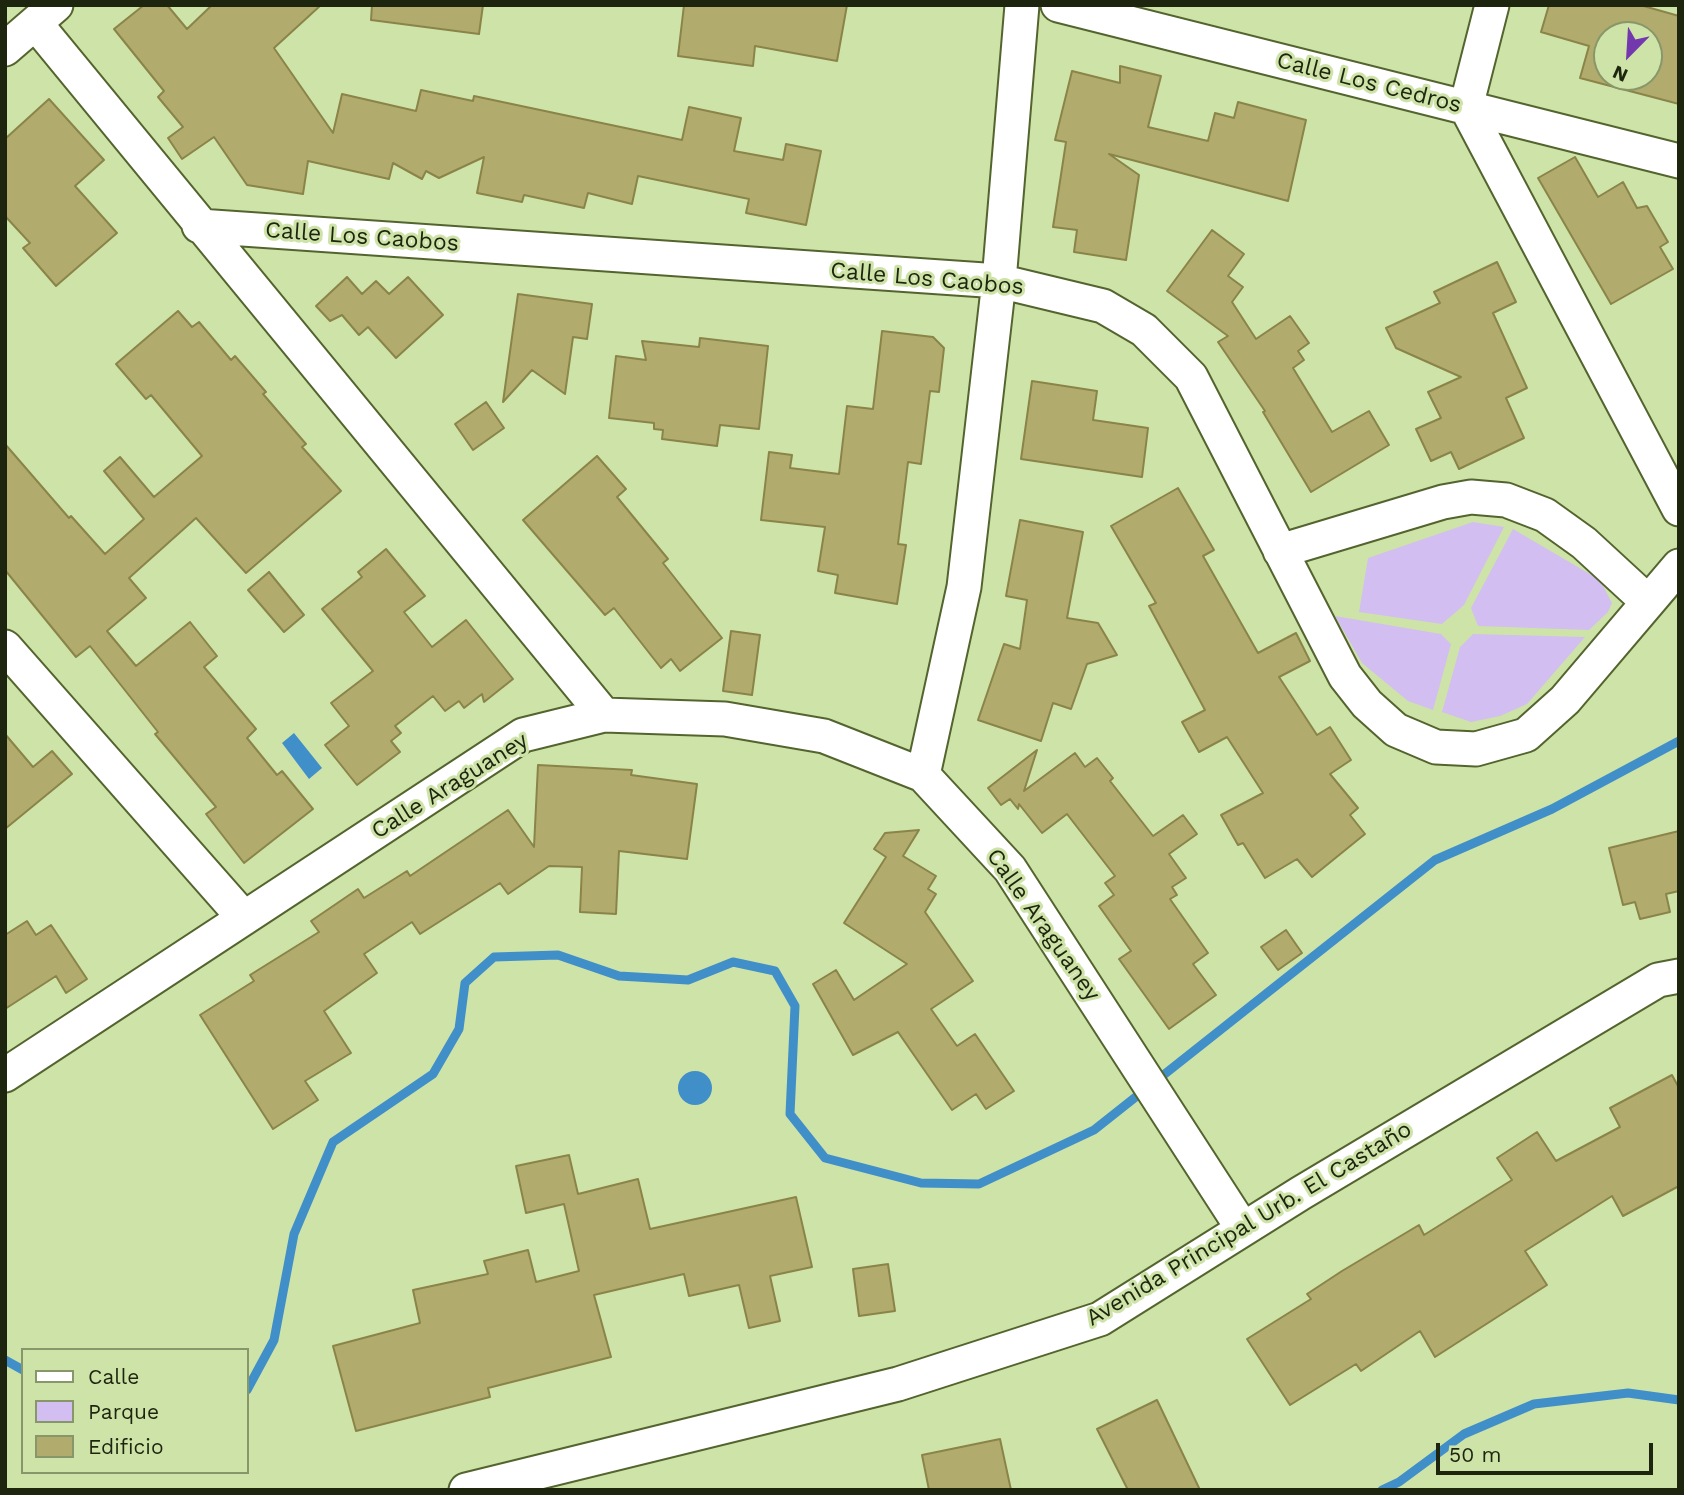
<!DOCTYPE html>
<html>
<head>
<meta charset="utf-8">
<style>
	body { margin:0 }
	#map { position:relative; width:1684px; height:1495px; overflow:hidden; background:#cee3a8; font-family:"Work Sans",sans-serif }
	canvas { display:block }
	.frame { position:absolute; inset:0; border:7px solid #1e250e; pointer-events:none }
	.legend { position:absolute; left:21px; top:1348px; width:228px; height:126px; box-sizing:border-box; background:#cee3a8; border:2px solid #88976a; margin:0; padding:9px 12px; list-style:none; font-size:21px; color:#1e250e }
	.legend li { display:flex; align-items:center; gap:14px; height:35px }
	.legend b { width:35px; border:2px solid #88976a }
	.north { position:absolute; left:1593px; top:21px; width:70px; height:70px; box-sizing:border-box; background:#cee3a8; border:2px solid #88976a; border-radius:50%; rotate:204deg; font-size:19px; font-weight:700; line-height:28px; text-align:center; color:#1e250e }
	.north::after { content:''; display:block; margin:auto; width:24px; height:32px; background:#7438ae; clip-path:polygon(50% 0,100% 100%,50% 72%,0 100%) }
	.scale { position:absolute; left:1436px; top:1443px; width:217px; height:32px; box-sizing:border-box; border:4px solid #1e250e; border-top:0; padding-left:9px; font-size:21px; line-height:24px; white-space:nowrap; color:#1e250e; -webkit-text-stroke:5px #cee3a8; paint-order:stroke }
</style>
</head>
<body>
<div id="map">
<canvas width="1684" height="1495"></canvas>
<div class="frame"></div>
<ul class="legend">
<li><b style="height:9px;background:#fff"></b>Calle</li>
<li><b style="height:19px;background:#d2bef0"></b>Parque</li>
<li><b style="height:19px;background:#b1ab6e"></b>Edificio</li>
</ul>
<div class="north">N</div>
<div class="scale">50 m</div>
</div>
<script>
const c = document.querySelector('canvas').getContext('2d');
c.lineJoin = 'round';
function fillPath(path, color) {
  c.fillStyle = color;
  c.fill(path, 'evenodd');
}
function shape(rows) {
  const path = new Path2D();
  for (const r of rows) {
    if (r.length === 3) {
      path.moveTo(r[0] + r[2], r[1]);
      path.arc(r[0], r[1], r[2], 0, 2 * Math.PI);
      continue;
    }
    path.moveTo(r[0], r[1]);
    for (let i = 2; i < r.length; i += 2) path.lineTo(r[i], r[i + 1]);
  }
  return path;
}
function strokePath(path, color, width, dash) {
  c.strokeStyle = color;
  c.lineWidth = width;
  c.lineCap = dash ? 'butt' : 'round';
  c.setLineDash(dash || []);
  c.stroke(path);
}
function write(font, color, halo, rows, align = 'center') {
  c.font = font + ' "Work Sans",sans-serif';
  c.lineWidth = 6;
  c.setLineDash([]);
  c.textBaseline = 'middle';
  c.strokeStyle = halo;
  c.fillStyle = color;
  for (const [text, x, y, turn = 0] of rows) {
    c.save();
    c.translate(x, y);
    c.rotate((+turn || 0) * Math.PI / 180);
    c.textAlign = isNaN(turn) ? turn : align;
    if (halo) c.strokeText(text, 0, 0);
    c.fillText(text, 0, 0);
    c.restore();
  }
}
fillPath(shape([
	[1473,522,1504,527,1464,605,1442,624,1359,612,1368,558],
	[1513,529,1600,580,1612,603,1608,612,1589,630,1478,626,1471,608],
	[1335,616,1441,634,1451,644,1433,710,1408,701,1362,663],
	[1473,634,1585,637,1527,704,1500,716,1471,722,1442,712,1460,647]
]), '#d2bef0');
fillPath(shape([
	[294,733,322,768,309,779,282,743],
	[695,1088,17]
]), '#418fc8');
strokePath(shape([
	[5,1360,23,1370],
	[247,1390,274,1340,294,1234,333,1142,433,1074,459,1029,465,983,494,957,558,955,619,976,688,980,733,962,775,971,795,1006,790,1114,825,1158,921,1183,979,1184,1094,1130,1435,860,1552,809,1679,741],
	[1382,1490,1399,1482,1464,1434,1534,1404,1628,1393,1679,1400]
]), '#418fc8', 9);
const building = shape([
	[144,5,167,5,187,29,212,5,321,5,274,48,333,133,342,94,416,111,421,90,473,101,474,96,682,140,689,107,741,118,734,151,783,160,786,144,821,151,806,225,746,213,749,199,638,176,632,204,588,193,584,208,524,195,522,202,477,193,484,157,439,178,426,171,422,179,393,163,389,179,308,161,303,194,247,185,214,137,182,159,168,138,183,127,158,97,164,91,114,29,144,5],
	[372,5,483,5,479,34,371,20,372,5],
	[684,5,847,5,837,61,755,46,753,66,678,56,684,5],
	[1549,5,1640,5,1679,16,1679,104,1580,78,1589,46,1541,32,1549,5],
	[1607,35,1649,35,1649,77,1607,77,1607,35],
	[1120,66,1161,76,1148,127,1208,141,1215,113,1234,118,1238,102,1306,120,1288,201,1109,154,1139,175,1126,260,1074,252,1077,230,1053,227,1066,142,1055,140,1072,71,1120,83,1120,66],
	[49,99,104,160,75,186,117,233,56,286,23,248,30,243,5,216,5,139,49,99],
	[1575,157,1598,197,1623,182,1637,208,1647,206,1668,242,1660,247,1673,269,1611,304,1538,178,1575,157],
	[1212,230,1244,254,1228,276,1243,287,1232,302,1256,339,1290,316,1309,343,1298,351,1304,360,1293,368,1332,432,1369,411,1389,445,1311,492,1263,412,1265,411,1218,342,1228,336,1167,291,1212,230],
	[1497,262,1516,302,1493,313,1527,388,1506,398,1524,438,1459,469,1451,452,1431,461,1416,429,1441,418,1428,392,1461,377,1396,348,1386,328,1440,303,1434,292,1497,262],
	[347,277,362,294,376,281,389,294,408,277,443,315,396,358,368,327,359,335,342,315,330,321,316,306,347,277],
	[518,294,592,304,587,339,573,337,565,394,532,370,503,402,518,294],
	[178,311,192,327,199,322,231,360,235,356,266,392,263,394,306,444,302,447,341,491,246,573,196,518,129,578,146,598,107,631,136,666,190,622,217,656,204,667,256,729,247,738,277,775,282,771,313,809,244,863,206,814,216,807,155,734,158,732,90,646,76,657,5,570,5,444,69,518,71,516,105,554,144,519,104,471,120,457,154,497,202,456,151,395,146,399,116,364,178,311],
	[882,331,933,337,944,348,939,392,930,391,921,464,908,462,898,544,906,545,897,604,835,593,838,575,818,571,825,527,761,520,769,452,792,455,790,468,839,474,847,406,873,409,882,331],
	[700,338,768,346,759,429,720,425,717,446,662,439,663,430,654,429,654,423,609,418,616,356,646,360,642,341,699,347,700,338],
	[1032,381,1097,391,1093,420,1148,428,1142,477,1021,459,1032,381],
	[486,402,504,428,473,450,455,424,486,402],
	[597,456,626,489,617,497,668,559,663,563,722,638,680,671,671,659,661,668,614,608,605,615,523,520,597,456],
	[1178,488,1214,550,1203,556,1258,653,1296,633,1310,661,1279,677,1317,735,1330,727,1351,760,1330,774,1358,808,1350,815,1365,834,1312,877,1297,859,1265,878,1243,843,1238,845,1221,815,1263,793,1227,737,1199,752,1182,722,1205,710,1149,606,1156,603,1111,526,1178,488],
	[1020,520,1083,532,1067,618,1098,623,1117,655,1087,664,1071,709,1053,703,1041,741,978,720,1004,644,1020,649,1027,600,1006,596,1020,520],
	[386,549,425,596,404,612,432,647,466,620,513,679,484,702,482,694,464,708,459,701,445,711,433,696,395,726,401,733,391,741,400,752,357,785,325,745,349,726,331,703,373,671,322,609,362,577,358,572,386,549],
	[269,572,304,615,284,632,248,590,269,572],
	[731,631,760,635,752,695,723,691,731,631],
	[5,734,33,767,52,751,72,774,5,829,5,734],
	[1037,750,1024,791,1075,753,1085,767,1097,758,1113,778,1110,781,1153,836,1183,815,1197,834,1169,854,1186,878,1172,887,1177,895,1170,899,1208,953,1193,964,1216,995,1169,1029,1119,959,1131,951,1099,906,1114,895,1105,883,1115,876,1067,814,1042,833,1019,804,1018,809,1010,799,1001,805,988,788,1037,750],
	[538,765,632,770,631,775,697,784,687,859,619,851,616,914,580,912,582,867,549,866,508,894,500,883,420,934,412,922,364,954,377,973,324,1011,351,1053,305,1081,318,1100,273,1129,200,1015,254,981,250,975,319,932,311,921,358,889,364,898,407,871,410,876,508,810,534,847,538,765],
	[919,830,903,856,936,876,928,889,936,894,925,912,973,981,931,1009,957,1046,975,1034,1014,1091,986,1109,976,1094,952,1110,898,1032,853,1055,813,984,836,970,854,1000,907,964,844,923,886,857,874,849,885,833,919,830],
	[1679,831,1679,891,1666,894,1670,912,1640,919,1635,902,1623,905,1609,848,1679,831],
	[27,921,36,935,51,925,87,979,66,993,56,976,5,1009,5,935,27,921],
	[1286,930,1302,953,1278,970,1261,947,1286,930],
	[1672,1075,1679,1088,1679,1186,1623,1216,1612,1196,1525,1251,1547,1285,1435,1357,1420,1331,1361,1371,1356,1364,1290,1405,1247,1339,1311,1299,1307,1294,1342,1271,1419,1225,1424,1235,1512,1180,1497,1158,1537,1132,1556,1161,1620,1127,1610,1108,1672,1075],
	[569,1155,578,1194,638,1179,650,1229,796,1197,812,1267,770,1276,780,1321,749,1328,739,1285,689,1296,684,1274,594,1295,611,1357,488,1388,490,1397,356,1431,333,1346,420,1323,413,1290,488,1274,484,1261,528,1250,536,1282,579,1271,564,1204,526,1213,516,1166,569,1155],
	[888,1264,895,1311,859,1316,853,1269,888,1264],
	[1157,1400,1200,1490,1128,1490,1097,1429,1157,1400],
	[1000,1439,1011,1490,929,1490,922,1455,1000,1439]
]);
fillPath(building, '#b1ab6e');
strokePath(building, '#8a8448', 2);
const street = shape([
	[1058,5,1679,161],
	[1492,5,1466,107,1679,509],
	[36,24,604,715],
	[5,49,56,5],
	[199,226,999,281,1103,306,1144,330,1191,377,1345,676,1367,704,1396,730,1436,747,1476,749,1526,735,1565,700,1679,566],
	[1280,551,1443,502,1471,497,1506,500,1545,515,1584,543,1648,602],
	[5,647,244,918],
	[923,775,964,587,999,281,1022,5],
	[5,1075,523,735,604,715,725,719,824,736,923,775,1010,869,1243,1229],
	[466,1490,898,1384,1100,1319,1301,1193,1658,980,1679,976]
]);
strokePath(street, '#53642e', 37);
strokePath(street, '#fff', 33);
write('23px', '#1e250e', '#cee3a8', [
	["Calle Los Cedros",1369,83,14],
	["Calle Los Caobos",362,237,4],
	["Calle Los Caobos",927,279,5],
	["Calle Araguaney",450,786,-32],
	["Calle Araguaney",1043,925,55],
	["Avenida Principal Urb. El Castaño",1249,1224,-31]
]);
</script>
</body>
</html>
